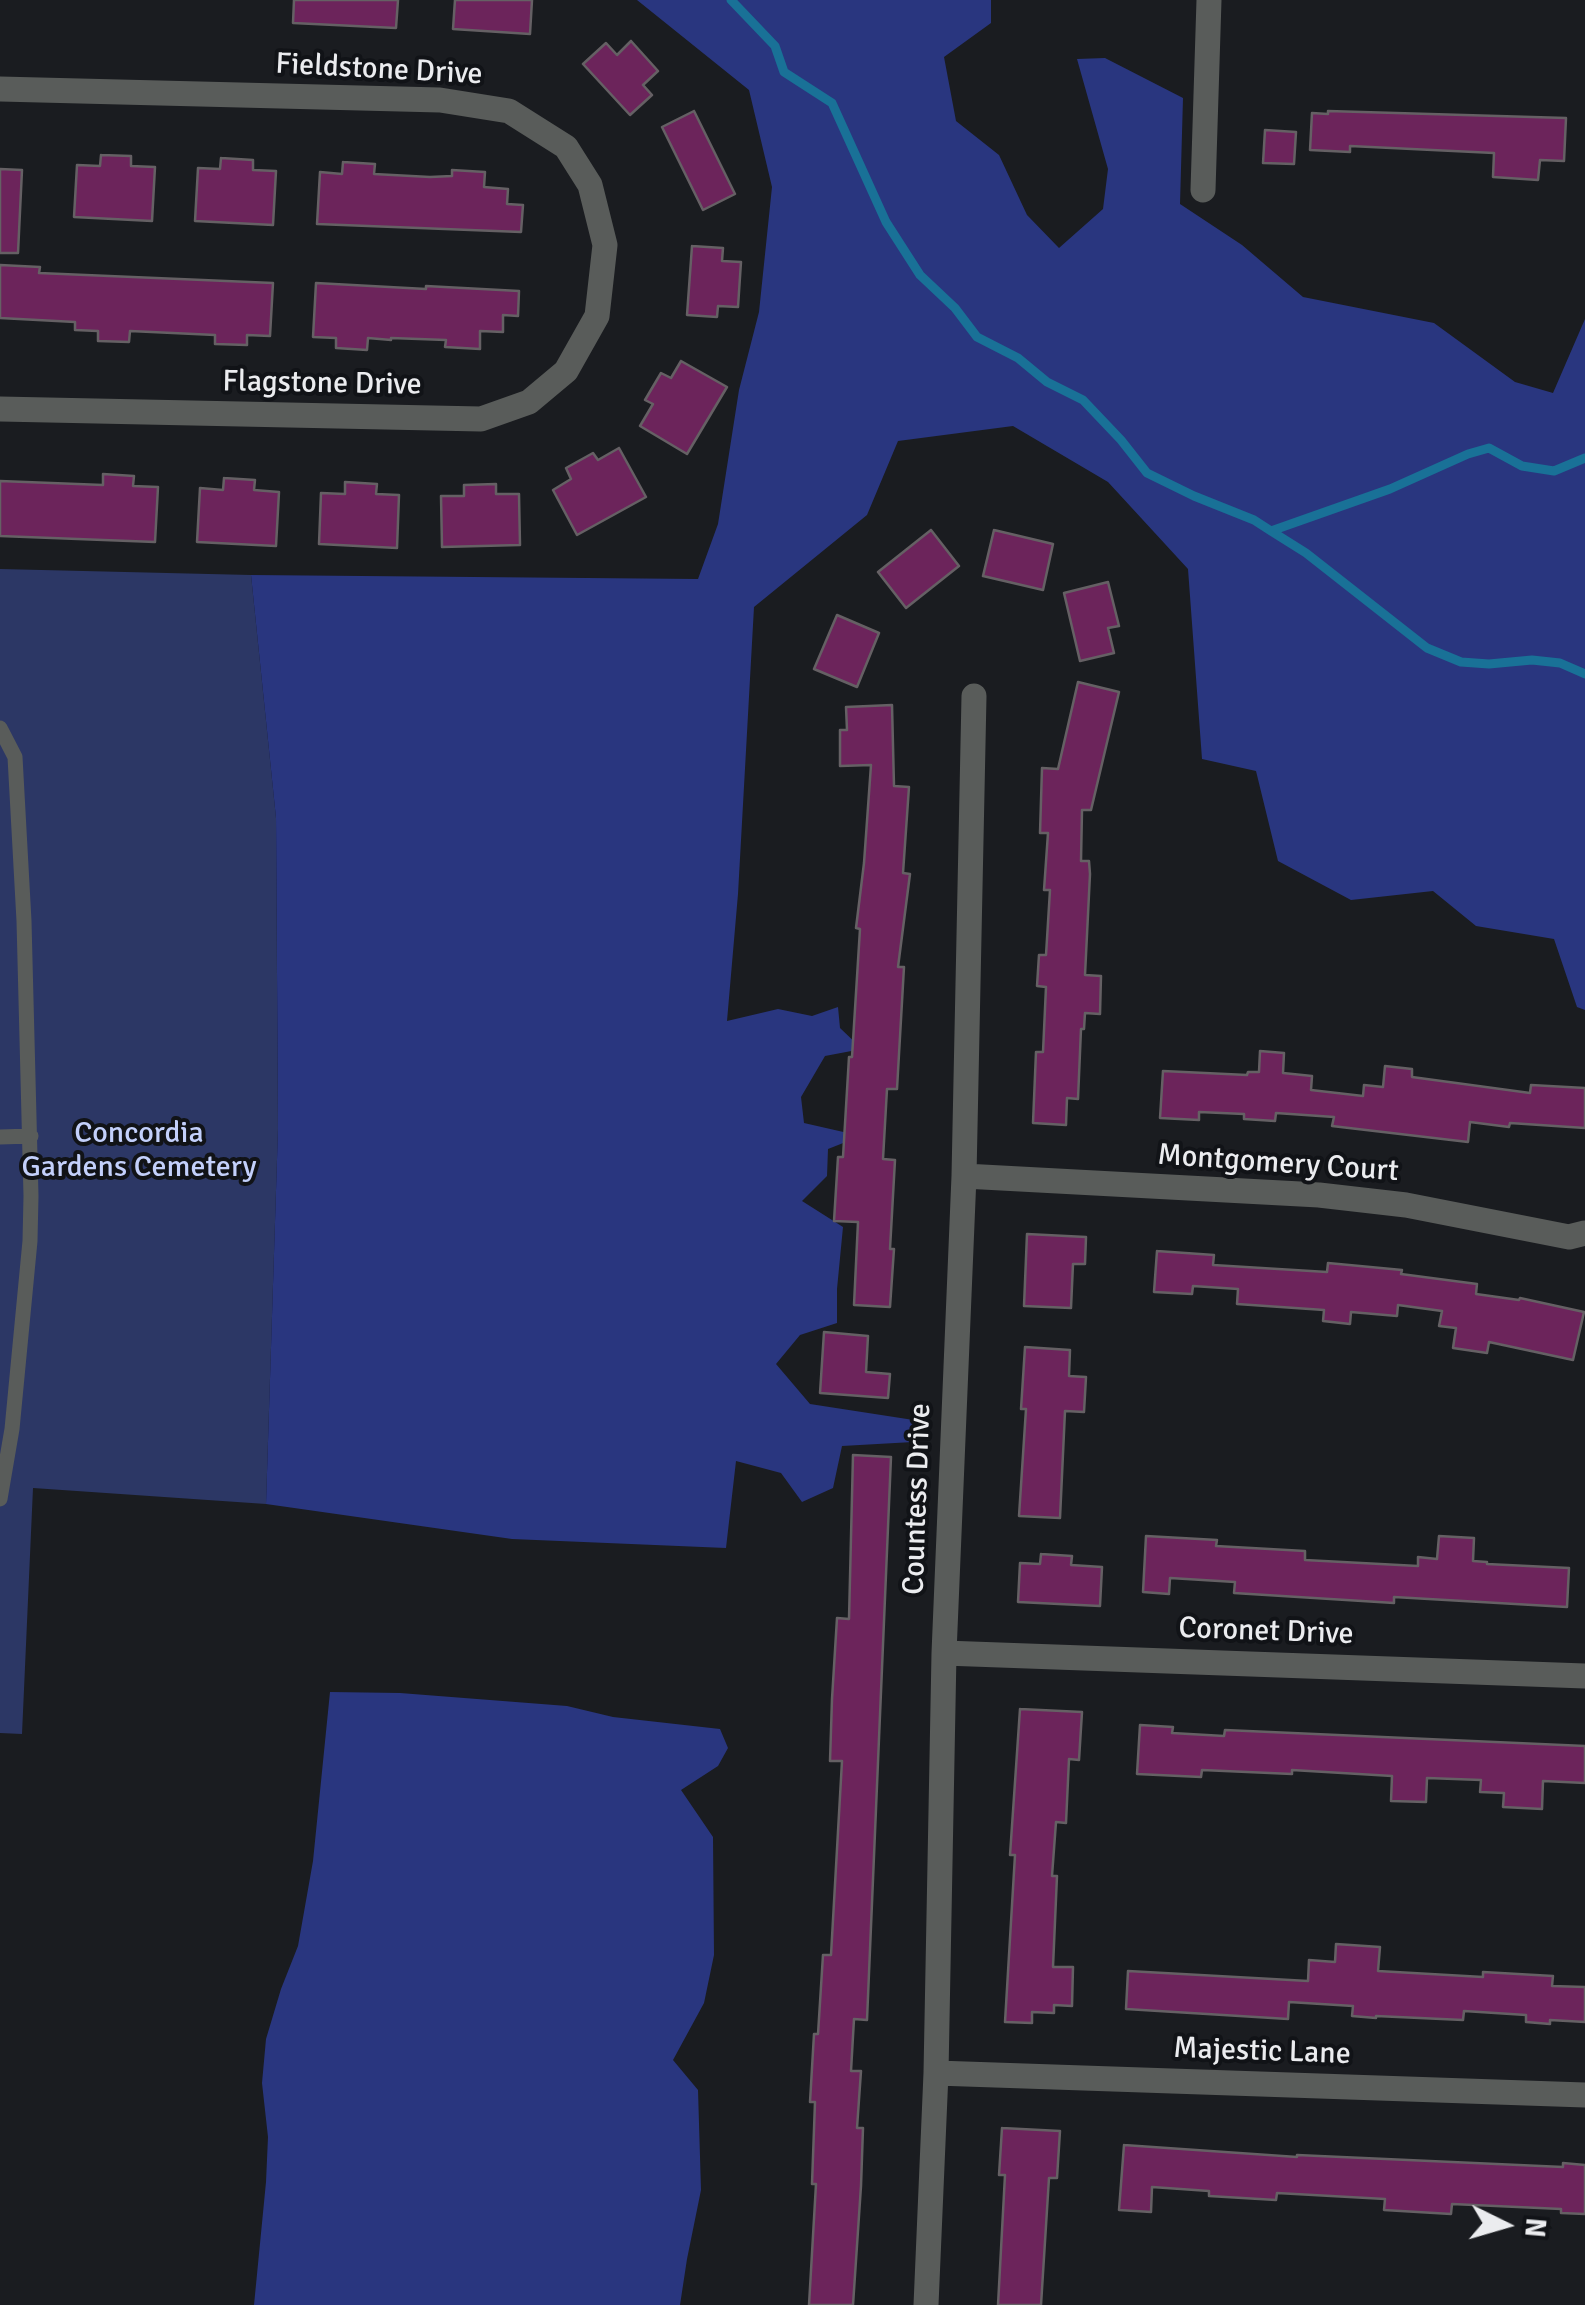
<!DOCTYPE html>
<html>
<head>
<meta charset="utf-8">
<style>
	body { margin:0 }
	#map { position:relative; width:1585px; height:2305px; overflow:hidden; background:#1a1c20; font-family:Signika,sans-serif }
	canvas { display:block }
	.north { position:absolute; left:1455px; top:2175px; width:100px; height:100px; -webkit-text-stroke:8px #111317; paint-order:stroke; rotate:95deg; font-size:28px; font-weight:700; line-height:40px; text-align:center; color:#ebecef }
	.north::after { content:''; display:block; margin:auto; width:35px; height:45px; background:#ebecef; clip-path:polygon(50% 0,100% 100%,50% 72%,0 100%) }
</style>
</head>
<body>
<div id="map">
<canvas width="1585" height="2305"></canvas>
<div class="north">N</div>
</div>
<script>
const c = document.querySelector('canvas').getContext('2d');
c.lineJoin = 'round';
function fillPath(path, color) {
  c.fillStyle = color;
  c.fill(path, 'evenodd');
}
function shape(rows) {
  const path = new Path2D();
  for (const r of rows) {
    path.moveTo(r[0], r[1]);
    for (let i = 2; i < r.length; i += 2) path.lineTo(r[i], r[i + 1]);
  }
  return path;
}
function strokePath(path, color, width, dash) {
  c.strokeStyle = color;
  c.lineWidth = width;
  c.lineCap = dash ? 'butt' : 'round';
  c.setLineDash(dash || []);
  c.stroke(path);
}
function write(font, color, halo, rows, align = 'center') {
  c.font = font + ' Signika,sans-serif';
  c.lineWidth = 8;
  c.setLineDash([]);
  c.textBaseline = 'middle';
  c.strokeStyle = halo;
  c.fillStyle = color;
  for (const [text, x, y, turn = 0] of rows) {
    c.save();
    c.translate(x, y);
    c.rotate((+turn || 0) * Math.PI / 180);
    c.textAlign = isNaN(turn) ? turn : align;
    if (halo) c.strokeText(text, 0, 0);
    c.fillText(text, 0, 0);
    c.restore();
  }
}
fillPath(shape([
	[0,569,251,575,276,818,278,1128,266,1504,33,1488,22,1734,0,1733]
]), '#2c3765');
fillPath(shape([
	[637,0,991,0,991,23,944,57,956,121,999,155,1027,215,1059,248,1103,209,1108,169,1077,59,1105,58,1183,98,1180,204,1242,245,1303,297,1434,323,1515,382,1553,393,1585,319,1585,1010,1577,1007,1554,939,1476,926,1433,891,1351,900,1278,861,1256,771,1202,759,1188,569,1108,482,1013,426,898,441,867,515,754,607,738,894,727,1021,778,1009,812,1016,838,1007,840,1028,862,1049,825,1056,801,1097,804,1123,861,1136,828,1149,827,1176,802,1201,843,1227,837,1289,837,1323,800,1335,776,1364,810,1404,920,1421,913,1442,842,1446,833,1488,802,1502,781,1473,736,1461,726,1548,512,1539,266,1504,278,1128,276,818,251,575,698,579,718,524,739,390,759,312,772,187,749,90],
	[330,1692,400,1693,567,1706,613,1717,720,1729,728,1748,718,1766,681,1790,713,1837,714,1955,704,2003,673,2060,698,2090,701,2190,687,2259,680,2305,254,2305,266,2182,268,2137,262,2083,266,2039,281,1989,298,1946,313,1861]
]), '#29367f');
strokePath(shape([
	[731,0,775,46,784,72,832,103,886,222,920,275,955,308,977,337,1018,358,1047,382,1083,400,1121,440,1147,473,1194,496,1254,520,1271,531,1306,553,1427,648,1461,662,1489,664,1532,660,1560,663,1585,674],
	[1271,531,1390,489,1468,454,1489,448,1522,466,1554,471,1585,458]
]), '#197197', 9);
const building = shape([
	[294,0,398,0,396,28,293,23,294,0],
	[455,0,532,0,530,34,453,29,455,0],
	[631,41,658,71,643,85,652,95,630,115,583,64,606,43,617,55,631,41],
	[694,111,735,194,703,210,662,127,694,111],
	[1328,111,1566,118,1564,161,1540,160,1538,180,1493,177,1494,153,1350,146,1350,152,1310,150,1312,113,1328,114,1328,111],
	[1265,130,1296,132,1294,164,1263,163,1265,130],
	[101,155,131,156,131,166,155,167,152,221,74,217,77,165,100,166,101,155],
	[221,158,253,160,253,170,276,171,273,225,195,221,198,168,220,169,221,158],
	[343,162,375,164,374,174,430,177,452,176,452,170,485,172,484,187,508,189,507,204,523,205,521,232,317,224,320,172,342,174,343,162],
	[0,169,22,170,18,253,0,253,0,169],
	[692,246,723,248,722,261,741,262,738,307,718,306,717,317,687,315,692,246],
	[0,265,40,267,39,273,273,283,270,336,247,335,247,345,215,344,215,335,130,331,129,342,98,341,98,331,75,330,75,322,0,318,0,265],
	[316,283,426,289,426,286,519,291,518,316,503,315,503,332,480,331,480,349,445,347,446,340,391,338,391,340,368,338,367,350,336,348,336,338,313,337,316,283],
	[681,361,727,387,687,454,640,426,653,404,645,400,661,373,671,378,681,361],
	[619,448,646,497,577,535,553,490,571,479,566,468,593,453,598,460,619,448],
	[103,474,134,476,133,486,158,487,155,542,0,536,0,481,103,485,103,474],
	[224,478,255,480,254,490,279,492,276,546,197,542,200,488,223,490,224,478],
	[345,482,377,484,376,494,399,495,397,548,319,544,321,493,345,494,345,482],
	[496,484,496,494,519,494,520,545,442,547,441,496,464,496,464,485,496,484],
	[931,530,959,566,906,608,878,572,931,530],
	[994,530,1053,544,1043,590,983,576,994,530],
	[1108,582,1119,626,1108,628,1114,653,1080,661,1064,593,1108,582],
	[837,615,879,633,857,687,814,669,837,615],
	[1078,682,1119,692,1091,810,1082,810,1081,861,1089,861,1090,874,1085,975,1101,976,1100,1014,1085,1013,1084,1029,1081,1029,1078,1099,1067,1098,1066,1125,1033,1123,1036,1052,1043,1052,1046,987,1037,986,1039,955,1046,955,1050,890,1044,890,1048,833,1040,833,1042,768,1058,769,1078,682],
	[892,705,894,786,909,787,903,873,910,874,898,967,904,967,897,1089,887,1089,883,1159,895,1160,890,1249,894,1249,890,1307,854,1305,858,1222,834,1221,838,1157,843,1157,849,1057,852,1057,860,929,856,928,864,863,871,765,840,766,840,730,847,730,846,707,892,705],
	[1260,1051,1284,1053,1283,1073,1312,1076,1311,1090,1363,1096,1364,1085,1383,1087,1385,1066,1412,1069,1412,1077,1530,1093,1531,1085,1585,1088,1585,1128,1510,1123,1509,1127,1470,1122,1468,1142,1332,1126,1334,1117,1276,1113,1275,1121,1244,1119,1244,1114,1199,1112,1199,1120,1160,1118,1163,1071,1247,1075,1248,1072,1259,1072,1260,1051],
	[1027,1234,1086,1237,1085,1264,1073,1264,1071,1308,1024,1306,1027,1234],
	[1157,1251,1214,1255,1213,1265,1327,1272,1328,1263,1402,1270,1401,1274,1477,1284,1476,1294,1519,1300,1520,1298,1584,1312,1573,1360,1489,1342,1487,1353,1453,1348,1456,1328,1439,1326,1442,1311,1398,1305,1397,1316,1351,1312,1350,1324,1323,1321,1324,1310,1237,1304,1238,1289,1193,1286,1192,1294,1154,1292,1157,1251],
	[824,1332,868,1336,866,1372,890,1374,888,1398,820,1393,824,1332],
	[1025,1347,1070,1350,1069,1376,1086,1377,1084,1412,1065,1411,1060,1518,1019,1516,1026,1409,1021,1409,1025,1347],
	[853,1455,891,1457,867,2020,854,2019,851,2071,861,2071,857,2128,863,2128,861,2186,853,2305,809,2305,816,2184,812,2184,815,2102,810,2102,814,2034,818,2034,823,1955,831,1955,842,1761,830,1761,832,1699,837,1618,849,1619,853,1455],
	[1146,1536,1217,1540,1216,1546,1305,1551,1305,1560,1418,1566,1418,1557,1437,1559,1439,1536,1474,1538,1473,1561,1487,1562,1487,1564,1569,1568,1567,1607,1394,1597,1394,1603,1234,1593,1235,1582,1170,1578,1169,1594,1143,1592,1146,1536],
	[1041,1554,1072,1556,1071,1565,1102,1567,1100,1606,1018,1602,1020,1563,1040,1564,1041,1554],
	[1020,1709,1082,1712,1079,1760,1069,1759,1066,1823,1056,1822,1052,1876,1057,1876,1053,1967,1073,1967,1072,2006,1054,2005,1054,2013,1032,2012,1032,2023,1005,2022,1015,1855,1010,1855,1020,1709],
	[1140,1725,1173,1727,1172,1733,1224,1736,1225,1730,1585,1746,1585,1783,1543,1781,1542,1809,1503,1807,1504,1793,1480,1792,1481,1780,1427,1778,1426,1802,1391,1801,1392,1776,1292,1770,1292,1774,1202,1770,1201,1777,1137,1774,1140,1725],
	[1336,1944,1380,1947,1378,1971,1483,1977,1483,1972,1553,1976,1552,1986,1585,1987,1585,2022,1550,2020,1550,2024,1526,2022,1526,2015,1464,2011,1463,2020,1376,2016,1376,2018,1352,2016,1353,2006,1289,2002,1288,2019,1126,2009,1128,1971,1308,1981,1309,1960,1335,1962,1336,1944],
	[1002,2128,1060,2131,1057,2178,1049,2178,1041,2305,998,2305,1005,2175,999,2175,1002,2128],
	[1124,2145,1297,2157,1297,2155,1563,2167,1563,2163,1585,2165,1585,2214,1561,2213,1561,2209,1452,2204,1451,2214,1384,2210,1385,2199,1277,2193,1276,2200,1209,2196,1209,2191,1152,2187,1151,2212,1119,2210,1124,2145]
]);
fillPath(building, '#6c245b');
strokePath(building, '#656064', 2.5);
strokePath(shape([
	[0,728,15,757,24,921,31,1196,30,1241,12,1429,0,1499],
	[0,1137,31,1136]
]), '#595c5a', 15);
strokePath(shape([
	[0,89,440,100,509,111,566,147,590,185,605,245,597,316,566,371,529,402,481,419,0,409],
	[1203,190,1209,0],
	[964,1176,1319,1195,1406,1205,1569,1237,1585,1233],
	[944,1653,1585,1676],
	[936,2073,1585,2095],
	[926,2305,936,2073,944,1653,964,1176,974,696]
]), '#595c5a', 25);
write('30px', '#ebecef', '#111317', [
	["Fieldstone Drive",379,70,3],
	["Flagstone Drive",322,384,1],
	["Montgomery Court",1278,1164,4],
	["Countess Drive",918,1499,-88],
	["Coronet Drive",1266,1632,2],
	["Majestic Lane",1262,2052,2]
]);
write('30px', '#c3d0fb', '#111317', [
	["Concordia",139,1134],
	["Gardens Cemetery",139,1168]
]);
</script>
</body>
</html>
